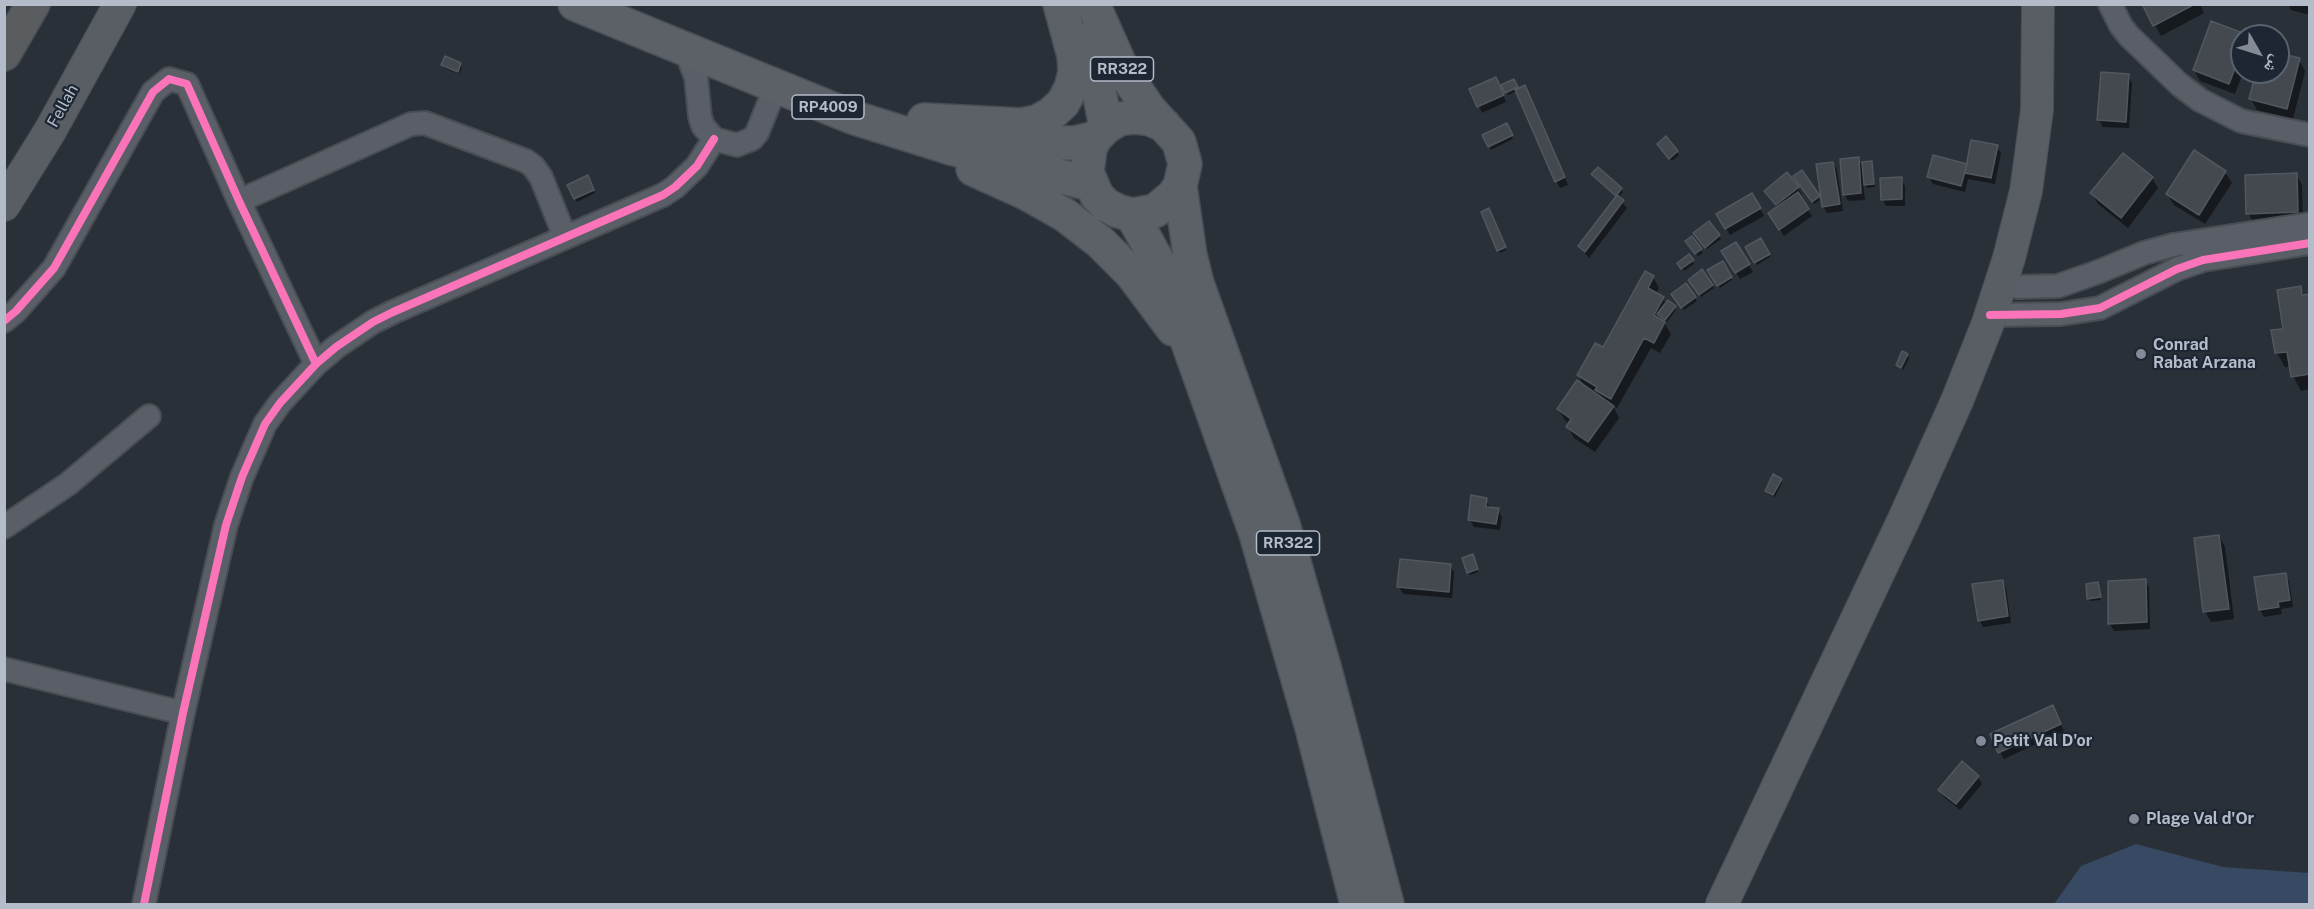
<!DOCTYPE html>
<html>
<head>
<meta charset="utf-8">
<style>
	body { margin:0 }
	#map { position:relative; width:2314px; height:909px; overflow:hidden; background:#2a3038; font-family:"Public Sans","Noto Naskh Arabic",sans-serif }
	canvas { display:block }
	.frame { position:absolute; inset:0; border:6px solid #b4bcc9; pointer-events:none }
	.north { position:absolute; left:2230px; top:24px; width:60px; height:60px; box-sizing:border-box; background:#1d2633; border:2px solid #59626f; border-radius:50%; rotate:129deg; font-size:16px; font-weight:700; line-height:24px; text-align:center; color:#b4bcc9 }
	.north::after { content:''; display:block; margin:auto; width:21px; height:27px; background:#848b96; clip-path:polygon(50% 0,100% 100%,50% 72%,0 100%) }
</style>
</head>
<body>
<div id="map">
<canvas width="2314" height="909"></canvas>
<div class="frame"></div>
<div class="north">ش</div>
</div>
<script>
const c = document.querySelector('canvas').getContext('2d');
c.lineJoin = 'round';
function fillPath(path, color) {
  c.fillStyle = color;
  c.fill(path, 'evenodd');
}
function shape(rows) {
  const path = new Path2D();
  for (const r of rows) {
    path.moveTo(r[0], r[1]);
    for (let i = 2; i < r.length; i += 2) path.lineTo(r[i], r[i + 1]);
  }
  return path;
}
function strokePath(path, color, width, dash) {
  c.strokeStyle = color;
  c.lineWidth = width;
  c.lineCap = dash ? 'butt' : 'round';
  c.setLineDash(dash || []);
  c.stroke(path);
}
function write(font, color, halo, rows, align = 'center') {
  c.font = font + ' "Public Sans",sans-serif';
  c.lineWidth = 4.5;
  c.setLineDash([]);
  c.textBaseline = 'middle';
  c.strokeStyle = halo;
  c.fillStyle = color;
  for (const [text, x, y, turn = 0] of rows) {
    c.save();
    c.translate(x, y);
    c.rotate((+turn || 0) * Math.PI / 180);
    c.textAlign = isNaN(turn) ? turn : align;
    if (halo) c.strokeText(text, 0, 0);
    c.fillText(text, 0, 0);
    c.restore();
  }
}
fillPath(shape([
	[2136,844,2223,867,2309,873,2309,904,2054,904,2081,866]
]), '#384963');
fillPath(shape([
	[2144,4,2200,4,2204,13,2161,36],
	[2288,4,2310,4,2310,15,2291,10],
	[2212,23,2245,36,2242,36,2243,72,2235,94,2200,81,2194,70],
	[2278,55,2299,60,2305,71,2293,119,2257,110,2251,99,2258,72,2278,72],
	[442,65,460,65,462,68,459,74,444,68],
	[2128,76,2132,83,2129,128,2103,127,2099,120],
	[1514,81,1518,90,1528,94,1568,185,1560,188,1556,181,1517,91,1508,95,1503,86],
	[1500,86,1506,102,1482,113,1479,106],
	[1506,125,1513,139,1491,150,1484,136],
	[1666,138,1679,155,1672,161,1660,147],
	[1997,147,2001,153,1995,184,1968,179,1965,192,1933,184,1929,177,1968,166],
	[1858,159,1864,169,1871,163,1875,187,1867,188,1863,182,1865,200,1848,201,1844,194],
	[1833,163,1837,170,1843,211,1827,213,1823,206],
	[1598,169,1621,189,1623,192,1618,197,1627,208,1589,258,1579,246,1617,197,1594,177,1593,174],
	[1801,172,1820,200,1814,204,1795,177],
	[2225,172,2232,183,2205,224,2174,205,2167,194],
	[1787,174,1798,188,1802,195,1799,197,1812,216,1784,236,1774,221,1778,208,1766,191],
	[2296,174,2302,185,2303,222,2254,224,2248,213],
	[587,177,595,193,577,202,569,186],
	[2152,178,2158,188,2128,228,2098,204,2092,194],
	[1901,179,1905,186,1905,206,1886,206,1882,199],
	[1752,195,1764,216,1730,235,1718,215],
	[1490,213,1506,250,1500,253,1498,250],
	[1709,223,1721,239,1707,249,1697,236],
	[1692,238,1703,253,1698,256,1689,244],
	[1761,240,1770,257,1757,265,1747,248],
	[1736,244,1753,272,1740,279,1723,251],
	[1689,256,1694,264,1684,271,1679,263],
	[1722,263,1732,280,1720,288,1709,270],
	[1702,271,1714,288,1701,297,1690,280],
	[1653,277,1659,288,1656,295,1676,310,1667,322,1661,318,1671,334,1660,353,1651,348,1617,408,1613,406,1619,418,1595,452,1574,438,1568,427,1570,424,1565,420,1558,409,1585,387,1578,375,1604,349],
	[1686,285,1697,301,1684,310,1675,297],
	[2300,288,2305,296,2310,295,2310,389,2301,391,2293,376,2291,366,2285,367,2277,353,2273,332,2285,330],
	[1907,355,1909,358,1903,370,1897,365],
	[1781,480,1782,483,1775,497,1768,494,1767,491],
	[1486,499,1490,509,1498,510,1502,517,1500,530,1474,527,1470,520],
	[2219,536,2225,547,2234,619,2211,622,2205,611],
	[1474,559,1478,572,1470,575,1468,572],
	[1450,565,1454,572,1452,598,1403,594,1399,587],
	[2285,574,2289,581,2293,607,2281,609,2282,614,2264,617,2260,610],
	[2145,580,2149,587,2150,629,2114,631,2110,624],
	[2002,581,2006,588,2011,623,1983,627,1979,620],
	[2097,584,2101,600,2090,601,2089,598],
	[2056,714,2064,731,2004,759,2000,752],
	[1962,763,1978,777,1982,784,1960,810,1944,797,1940,790]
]), '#0007');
const building = shape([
	[2142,4,2195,4,2153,26,2142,4],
	[2211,21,2248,35,2242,36,2242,50,2229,84,2193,70,2211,21],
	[2278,53,2300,58,2287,109,2249,99,2256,72,2278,72,2278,53],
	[445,56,461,63,458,72,441,65,445,56],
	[2101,72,2129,74,2126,122,2097,120,2101,72],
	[1496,77,1504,95,1477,107,1469,89,1496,77],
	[1514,79,1518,87,1505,93,1501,85,1514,79],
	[1525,85,1565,177,1555,182,1515,90,1525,85],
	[1507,123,1513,135,1488,147,1482,135,1507,123],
	[1666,136,1678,151,1669,159,1657,144,1666,136],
	[1971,140,1998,145,1991,178,1965,173,1971,140],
	[2194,150,2226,171,2199,215,2166,194,2194,150],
	[2123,153,2153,177,2121,218,2090,193,2123,153],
	[1933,155,1967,164,1961,186,1927,177,1933,155],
	[1859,157,1861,193,1843,195,1840,159,1859,157],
	[1872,161,1874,184,1864,185,1862,162,1872,161],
	[1833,162,1840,204,1822,207,1816,164,1833,162],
	[1598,167,1622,188,1616,196,1591,174,1598,167],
	[1802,170,1820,196,1812,202,1793,176,1802,170],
	[1787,172,1799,187,1776,205,1764,191,1787,172],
	[2297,173,2298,212,2246,214,2245,175,2297,173],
	[588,175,594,190,574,199,567,185,588,175],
	[1902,177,1902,199,1881,200,1880,178,1902,177],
	[1798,192,1809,209,1779,230,1768,213,1798,192],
	[1752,193,1761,208,1725,229,1716,214,1752,193],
	[1617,195,1624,200,1585,252,1578,246,1617,195],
	[1489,208,1506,247,1497,251,1481,212,1489,208],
	[1709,221,1720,235,1705,248,1693,233,1709,221],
	[1692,236,1702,249,1695,254,1685,241,1692,236],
	[1761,238,1770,254,1754,263,1745,247,1761,238],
	[1736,242,1750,264,1735,273,1721,251,1736,242],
	[1689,254,1694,260,1681,269,1677,263,1689,254],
	[1723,261,1732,277,1717,286,1707,270,1723,261],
	[1702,269,1713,285,1699,295,1688,280,1702,269],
	[1645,271,1654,276,1648,288,1664,297,1654,315,1665,322,1654,343,1644,338,1611,399,1595,390,1597,387,1577,375,1595,343,1603,347,1645,271],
	[1686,283,1696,297,1681,308,1671,294,1686,283],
	[2301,286,2302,295,2310,294,2310,374,2291,377,2287,352,2275,353,2271,330,2283,329,2277,290,2301,286],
	[1668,300,1676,306,1665,320,1657,314,1668,300],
	[1902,351,1908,354,1901,368,1896,365,1902,351],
	[1577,380,1614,406,1588,442,1566,427,1571,419,1557,409,1577,380],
	[1773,474,1782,479,1773,495,1765,491,1773,474],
	[1471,495,1487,498,1486,507,1499,508,1496,524,1468,520,1471,495],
	[2219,535,2229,609,2203,612,2194,538,2219,535],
	[1473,554,1478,569,1467,573,1462,558,1473,554],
	[1400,559,1451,564,1449,592,1397,587,1400,559],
	[2286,573,2290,600,2278,602,2279,607,2259,610,2254,577,2286,573],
	[2146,579,2147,622,2108,624,2108,581,2146,579],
	[2003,580,2008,616,1978,621,1972,584,2003,580],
	[2098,582,2101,597,2087,599,2086,584,2098,582],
	[2053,705,2061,724,1998,753,1990,734,2053,705],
	[1962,761,1979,776,1956,804,1938,790,1962,761]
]);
fillPath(building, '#444950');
strokePath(building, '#52575f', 1.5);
const street = shape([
	[2110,4,2121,26,2129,36,2180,85,2200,100,2241,121,2310,135],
	[685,49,696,77,700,117,703,126,714,139,737,145,752,139,757,133,772,96,778,86],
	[239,201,411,124,425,123,526,161,533,166,541,177,565,237],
	[2001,284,2018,287,2058,286,2098,272,2144,253,2173,245,2310,224],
	[1990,315,2061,314,2100,308,2177,269,2203,260,2310,243],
	[4,321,16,311,54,268,153,92,169,79,187,84,239,201,316,364],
	[4,527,68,484,149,416],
	[4,669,183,713],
	[144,904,183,713,226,525,242,477,265,424,280,403,316,364,336,347,373,322,393,312,663,195,675,187,697,166,714,139]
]);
const secondary = shape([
	[4,205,50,131,120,4],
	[1722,904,1904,519,1957,401,1988,323,2009,258,2026,191,2037,110,2038,4]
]);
const primary = shape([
	[575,4,852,117,951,148,1090,184],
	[1093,4,1122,69,1149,109,1179,142,1185,164,1180,186,1173,196,1155,211,1132,215,1118,211,1106,205,1097,196,1087,172,1090,149,1095,138,1106,127,1119,119,1135,117,1150,119,1164,125],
	[1082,40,1099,91,1106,127],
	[924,120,1021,125,1037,122,1051,114,1063,103,1071,88,1075,72,1074,56,1060,4],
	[978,135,1022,142,1049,143,1075,143,1095,138],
	[973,169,1026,193,1065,215,1100,242,1132,274,1173,329],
	[1180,186,1190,255,1197,283,1283,524,1325,670,1387,904],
	[1132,215,1161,267,1256,534,1312,728,1357,904]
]);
const highway = shape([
	[4,54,33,4]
]);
strokePath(street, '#484c53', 26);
strokePath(secondary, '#484c53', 34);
strokePath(primary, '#484c55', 36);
strokePath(highway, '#474c53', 36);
strokePath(street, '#5a5e66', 22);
strokePath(secondary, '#595d64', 32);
strokePath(primary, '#5c6168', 33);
strokePath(highway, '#5a5d60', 33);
strokePath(shape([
	[1990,315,2061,314,2100,308,2177,269,2203,260,2310,243],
	[4,321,16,311,54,268,153,92,169,79,187,84,239,201,316,364],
	[144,904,183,713,226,525,242,477,265,424,280,403,316,364,336,347,373,322,393,312,663,195,675,187,697,166,714,139]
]), '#fb73b8', 8);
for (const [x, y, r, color] of [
	[2141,354,6,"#848b96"],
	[1981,741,6,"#848b96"],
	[2134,819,6,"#848b96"]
]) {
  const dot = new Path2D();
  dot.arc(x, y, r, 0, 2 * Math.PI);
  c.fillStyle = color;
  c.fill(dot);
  strokePath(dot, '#1d2633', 2);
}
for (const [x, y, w] of [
	[1122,69,63],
	[828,107,72],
	[1288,543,63]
]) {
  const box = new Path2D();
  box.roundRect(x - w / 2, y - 12, w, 24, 4.5);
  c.fillStyle = '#1d2633';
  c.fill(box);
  strokePath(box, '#b4bcc9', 1.5);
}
write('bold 15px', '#b4bcc9', null, [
	["RR322",1122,69],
	["RP4009",828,107],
	["RR322",1288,543]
]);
write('16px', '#b4bcc9', '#1d2633', [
	["Fellah",63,106,-61]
]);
write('bold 16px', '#b4bcc9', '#1d2633', [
	["Conrad",2153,345],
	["Rabat Arzana",2153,363],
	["Petit Val D'or",1993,741],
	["Plage Val d'Or",2146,819]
], 'left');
</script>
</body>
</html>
